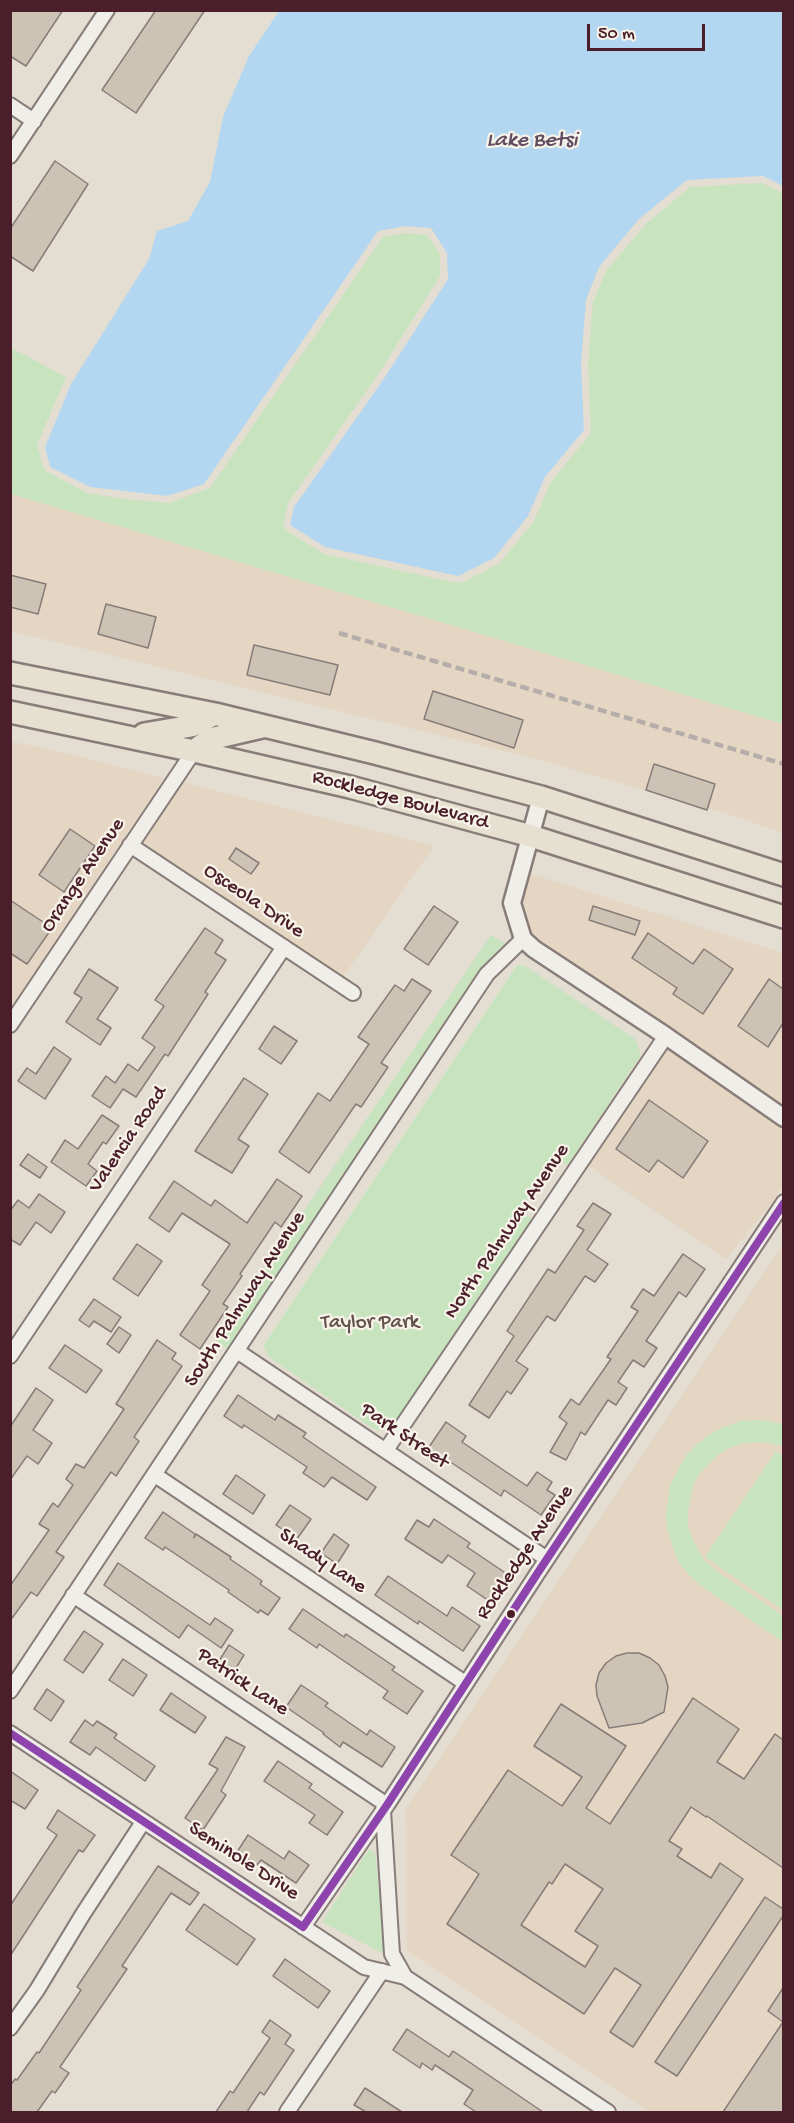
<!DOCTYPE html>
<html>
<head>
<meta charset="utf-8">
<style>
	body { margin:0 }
	#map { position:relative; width:794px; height:2123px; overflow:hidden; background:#e4ddd2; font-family:"Gochi Hand",sans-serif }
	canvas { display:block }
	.frame { position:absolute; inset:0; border:12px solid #4a1f2b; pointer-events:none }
	.scale { position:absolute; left:587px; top:24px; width:118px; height:27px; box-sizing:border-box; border:3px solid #4a1f2b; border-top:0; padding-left:8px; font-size:18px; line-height:21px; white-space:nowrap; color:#4a1f2b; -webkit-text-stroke:4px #f7f3e8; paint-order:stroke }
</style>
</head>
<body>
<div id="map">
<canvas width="794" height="2123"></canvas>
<div class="frame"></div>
<div class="scale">50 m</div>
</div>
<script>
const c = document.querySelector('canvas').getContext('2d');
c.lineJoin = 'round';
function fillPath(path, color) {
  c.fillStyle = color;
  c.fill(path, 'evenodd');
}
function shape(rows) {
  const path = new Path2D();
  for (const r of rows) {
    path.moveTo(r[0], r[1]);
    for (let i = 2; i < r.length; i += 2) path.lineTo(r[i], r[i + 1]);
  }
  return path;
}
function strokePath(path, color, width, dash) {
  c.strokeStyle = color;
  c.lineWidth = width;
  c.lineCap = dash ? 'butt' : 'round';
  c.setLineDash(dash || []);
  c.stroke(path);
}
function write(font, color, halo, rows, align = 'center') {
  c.font = font + ' "Gochi Hand",sans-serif';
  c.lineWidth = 4.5;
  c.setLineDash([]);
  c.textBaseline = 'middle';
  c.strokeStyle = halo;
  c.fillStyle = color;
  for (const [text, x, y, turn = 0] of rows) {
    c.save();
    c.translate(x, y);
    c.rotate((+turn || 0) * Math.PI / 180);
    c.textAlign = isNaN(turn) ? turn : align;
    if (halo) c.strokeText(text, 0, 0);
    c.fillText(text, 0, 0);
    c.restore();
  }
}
fillPath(shape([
	[11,494,783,724,783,833,725,813,540,760,11,631],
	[10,741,66,753,164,778,13,1004,10,1002],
	[183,782,434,846,343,977,142,843],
	[532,874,783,953,783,1108,539,943,531,935,521,904,528,881],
	[669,1048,783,1128,783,1185,770,1205,726,1259,589,1166],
	[783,1244,783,2112,650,2112,407,1951,406,1809]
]), '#e4d6c2');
fillPath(shape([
	[762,183,784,194,783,724,11,494,11,348,66,377,37,445,44,470,87,493,123,499,170,503,210,488,383,237,406,233,427,235,440,254,440,276,379,373,288,503,283,526,287,531,324,554,457,583,466,581,500,563,534,521,550,484,556,476,591,433,588,363,593,302,606,271,645,225,690,187],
	[491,935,505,944,480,969,228,1349,216,1341],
	[517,965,525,966,635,1039,641,1055,568,1165,555,1158,519,1210,532,1219,393,1428,379,1431,372,1428,270,1358,263,1346],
	[762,1420,783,1424,783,1446,762,1442,744,1443,729,1448,718,1455,699,1474,693,1485,688,1511,688,1525,692,1539,705,1561,718,1572,783,1616,783,1642,703,1587,689,1575,678,1561,673,1548,668,1532,666,1516,670,1485,685,1457,695,1446,709,1435,724,1427,741,1421],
	[776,1451,783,1456,783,1610,705,1557],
	[369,1849,375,1853,385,1949,382,1953,322,1922]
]), '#c7e4bf');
fillPath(shape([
	[279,11,783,11,783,186,763,176,687,180,639,219,599,267,586,300,581,363,584,430,545,477,528,516,494,558,458,576,325,547,290,525,294,507,385,377,448,279,447,253,431,228,405,226,378,231,204,484,167,496,90,487,50,467,45,447,71,384,149,259,157,231,188,221,210,182,223,117,249,56]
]), '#b3d7f0');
const building = shape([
	[10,10,63,10,26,66,10,56,10,10],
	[156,10,205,10,136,113,102,90,156,10],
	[55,161,88,184,33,271,10,256,10,229,55,161],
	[10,575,46,584,38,614,10,607,10,575],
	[106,604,156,617,148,648,98,634,106,604],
	[254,645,338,665,330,695,247,675,254,645],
	[433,691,523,720,514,748,424,719,433,691],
	[654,764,715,784,707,810,646,790,654,764],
	[70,829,95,846,64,892,39,875,70,829],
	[236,848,259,863,251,874,229,859,236,848],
	[10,900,52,928,27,964,10,953,10,900],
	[434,906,458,922,428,965,404,949,434,906],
	[593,906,640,921,635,935,589,920,593,906],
	[205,928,223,940,215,953,226,960,205,992,208,994,168,1056,165,1054,136,1097,123,1089,110,1108,92,1096,106,1076,115,1083,128,1064,138,1071,155,1047,142,1038,164,1006,155,1000,205,928],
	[648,933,693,964,704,949,733,969,703,1014,673,994,677,988,632,958,648,933],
	[89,969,118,988,97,1019,111,1028,100,1045,66,1022,82,998,74,993,89,969],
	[412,979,431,991,381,1063,388,1067,361,1107,356,1104,309,1173,279,1152,318,1093,330,1101,369,1044,358,1037,395,985,404,991,412,979],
	[769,979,783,989,783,1023,768,1047,738,1026,769,979],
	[274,1026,297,1041,281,1064,259,1049,274,1026],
	[54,1047,71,1059,45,1099,18,1081,27,1068,36,1074,54,1047],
	[244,1078,268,1094,238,1139,249,1146,232,1173,195,1151,244,1078],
	[649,1100,708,1141,683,1178,658,1160,649,1172,616,1149,649,1100],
	[102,1115,119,1126,106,1144,103,1142,88,1164,97,1171,86,1186,51,1162,65,1140,78,1149,102,1115],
	[28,1154,47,1167,40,1178,20,1165,28,1154],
	[277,1179,302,1196,281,1227,275,1222,240,1274,242,1276,223,1304,228,1307,200,1349,180,1335,210,1291,202,1285,230,1244,182,1213,169,1232,149,1218,174,1181,211,1206,215,1200,247,1223,277,1179],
	[39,1194,65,1212,51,1233,36,1222,20,1245,10,1239,10,1211,18,1200,29,1208,39,1194],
	[593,1203,611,1214,587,1250,608,1264,595,1282,585,1276,555,1321,547,1316,516,1361,528,1369,511,1394,507,1391,489,1418,469,1405,514,1336,507,1331,526,1302,548,1269,555,1273,584,1230,577,1226,593,1203],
	[137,1244,162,1261,138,1296,113,1279,137,1244],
	[683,1254,705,1269,686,1297,679,1292,646,1341,657,1348,644,1367,633,1360,618,1382,627,1388,616,1405,608,1400,585,1435,581,1432,566,1460,550,1452,567,1423,559,1417,571,1399,579,1405,611,1359,607,1357,638,1311,631,1307,643,1289,654,1296,683,1254],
	[94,1299,121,1317,111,1332,94,1321,89,1327,79,1320,94,1299],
	[119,1327,131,1335,119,1353,107,1344,119,1327],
	[157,1340,176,1353,172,1359,182,1366,134,1437,139,1441,116,1476,111,1472,56,1552,64,1557,37,1596,31,1592,10,1621,10,1586,49,1530,39,1524,53,1503,58,1507,73,1485,66,1479,76,1464,84,1468,124,1409,116,1404,157,1340],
	[65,1345,102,1370,86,1393,49,1368,65,1345],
	[36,1388,53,1400,33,1430,52,1443,38,1464,27,1456,10,1480,10,1427,36,1388],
	[238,1395,275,1420,278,1415,306,1433,303,1437,376,1487,367,1500,332,1477,324,1487,303,1473,307,1467,244,1425,242,1428,224,1416,238,1395],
	[446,1422,466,1436,462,1442,527,1486,537,1472,552,1482,547,1490,555,1495,541,1515,504,1490,501,1496,449,1461,448,1463,427,1450,446,1422],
	[236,1475,265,1495,253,1514,223,1494,236,1475],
	[290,1505,311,1519,297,1539,276,1525,290,1505],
	[163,1512,195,1534,194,1538,196,1534,231,1557,230,1559,262,1581,260,1584,280,1598,268,1615,260,1610,258,1613,228,1592,229,1590,165,1547,163,1550,145,1538,163,1512],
	[434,1519,470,1543,467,1547,513,1578,495,1605,467,1586,475,1573,448,1555,442,1563,405,1539,417,1520,429,1527,434,1519],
	[334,1534,349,1545,337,1564,321,1553,334,1534],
	[118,1563,210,1625,215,1618,233,1630,221,1648,188,1625,179,1638,104,1585,118,1563],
	[388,1576,447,1616,452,1607,480,1626,463,1651,419,1621,418,1624,375,1595,388,1576],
	[303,1609,344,1637,346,1634,364,1646,395,1667,392,1670,423,1691,407,1714,383,1698,388,1691,319,1644,317,1648,289,1629,303,1609],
	[84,1631,103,1644,83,1673,64,1660,84,1631],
	[229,1645,244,1655,234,1671,219,1661,229,1645],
	[627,1653,639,1653,650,1658,659,1665,665,1676,668,1687,664,1712,642,1723,609,1728,597,1696,596,1685,599,1673,606,1663,616,1656,627,1653],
	[123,1659,147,1675,133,1696,109,1680,123,1659],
	[301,1685,328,1703,325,1706,367,1735,370,1730,395,1747,382,1767,343,1742,340,1747,323,1734,324,1733,286,1707,301,1685],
	[47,1689,64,1701,51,1721,34,1709,47,1689],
	[171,1693,206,1717,195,1733,160,1710,171,1693],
	[693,1698,739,1729,717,1762,744,1779,775,1734,783,1740,783,1868,707,1816,706,1817,691,1807,669,1841,682,1849,677,1856,711,1878,720,1863,743,1879,633,2047,610,2032,641,1985,615,1968,584,2014,447,1924,479,1874,451,1855,508,1770,562,1806,582,1777,534,1746,561,1704,626,1746,586,1808,610,1824,693,1698],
	[565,1864,603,1889,575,1931,598,1946,585,1967,521,1925,549,1882,552,1884,565,1864],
	[85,1720,93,1726,97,1721,117,1734,114,1738,155,1766,145,1781,96,1747,90,1755,70,1742,85,1720],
	[226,1737,245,1747,221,1791,226,1795,203,1830,185,1818,218,1769,209,1764,226,1737],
	[278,1761,312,1784,309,1788,343,1812,327,1835,309,1823,315,1815,264,1781,278,1761],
	[10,1771,38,1790,25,1809,10,1800,10,1771],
	[58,1810,95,1835,83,1852,79,1850,10,1956,10,1906,57,1835,47,1828,58,1810],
	[248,1835,284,1859,289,1851,309,1865,296,1883,261,1860,257,1865,237,1852,248,1835],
	[158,1866,199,1893,190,1905,171,1893,122,1966,127,1969,60,2067,69,2073,55,2093,52,2091,37,2112,10,2112,10,2086,15,2079,17,2080,37,2052,39,2053,81,1990,77,1987,158,1866],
	[765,1897,783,1909,783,1916,677,2076,655,2062,765,1897],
	[204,1904,255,1939,237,1965,186,1930,204,1904],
	[285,1959,330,1991,318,2008,273,1976,285,1959],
	[783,1988,783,2112,723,2112,783,2022,768,2011,783,1988],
	[270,2020,291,2035,285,2044,294,2050,264,2095,260,2092,247,2112,216,2112,230,2091,233,2093,270,2038,262,2032,270,2020],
	[407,2029,449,2057,453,2051,543,2112,476,2112,464,2104,473,2090,435,2065,432,2070,422,2063,420,2068,393,2050,407,2029],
	[365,2088,402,2112,366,2112,354,2105,365,2088]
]);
fillPath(building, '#cdc3b5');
strokePath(building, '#887c79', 1.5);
const minor = shape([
	[10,105,34,121],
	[10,156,107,10],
	[130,845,353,993],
	[10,1025,194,751],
	[237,1351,547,1559],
	[10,1356,284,947],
	[386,1450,666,1036],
	[155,1475,465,1683],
	[73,1595,387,1805],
	[10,1691,487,974,523,939],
	[10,1733,364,1967,405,1977,608,2112],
	[383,1810,392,1954,405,1977],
	[303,1927,387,1805,537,1574,784,1202],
	[10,2028,37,1990,83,1914,143,1822],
	[287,2112,382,1971]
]);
const tertiary = shape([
	[541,797,512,903,523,939,534,949,666,1036,784,1118]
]);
const primary = shape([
	[10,673,215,714,375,753,541,797,784,875],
	[10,712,194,751,350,787,531,836,784,917],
	[144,734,191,726,215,714],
	[194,751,210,739,262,727]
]);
strokePath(minor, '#887c79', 18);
strokePath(tertiary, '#887c79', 21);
strokePath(primary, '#887c79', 26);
strokePath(minor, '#f0eee9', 14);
strokePath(tertiary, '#f0eee9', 16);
strokePath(primary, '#e6e0d1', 21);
strokePath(shape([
	[339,633,784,764]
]), '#b4adaa', 4.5, [9, 4.5]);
strokePath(shape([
	[10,1733,303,1927,387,1805,537,1574,784,1203]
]), '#8e44ad', 8);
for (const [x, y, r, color] of [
	[511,1614,5,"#4a1f2b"]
]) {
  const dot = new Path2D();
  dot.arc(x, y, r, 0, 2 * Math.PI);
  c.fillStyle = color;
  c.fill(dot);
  strokePath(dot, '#f7f3e8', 2);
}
write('21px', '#4a1f2b', '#f7f3e8', [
	["Rockledge Boulevard",400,801,15],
	["Orange Avenue",84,876,-56],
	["Osceola Drive",253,902,34],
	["Valencia Road",129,1140,-56],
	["North Palmway Avenue",508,1232,-56],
	["South Palmway Avenue",246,1300,-57],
	["Park Street",404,1437,34],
	["Rockledge Avenue",526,1553,-56],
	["Shady Lane",322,1562,34],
	["Patrick Lane",242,1683,34],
	["Seminole Drive",243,1862,33]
]);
write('21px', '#63524c', '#f7f3e8', [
	["Taylor Park",370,1324]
]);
write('italic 22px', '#5f4c60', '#f7f3e8', [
	["Lake Betsi",532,142]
]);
</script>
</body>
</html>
